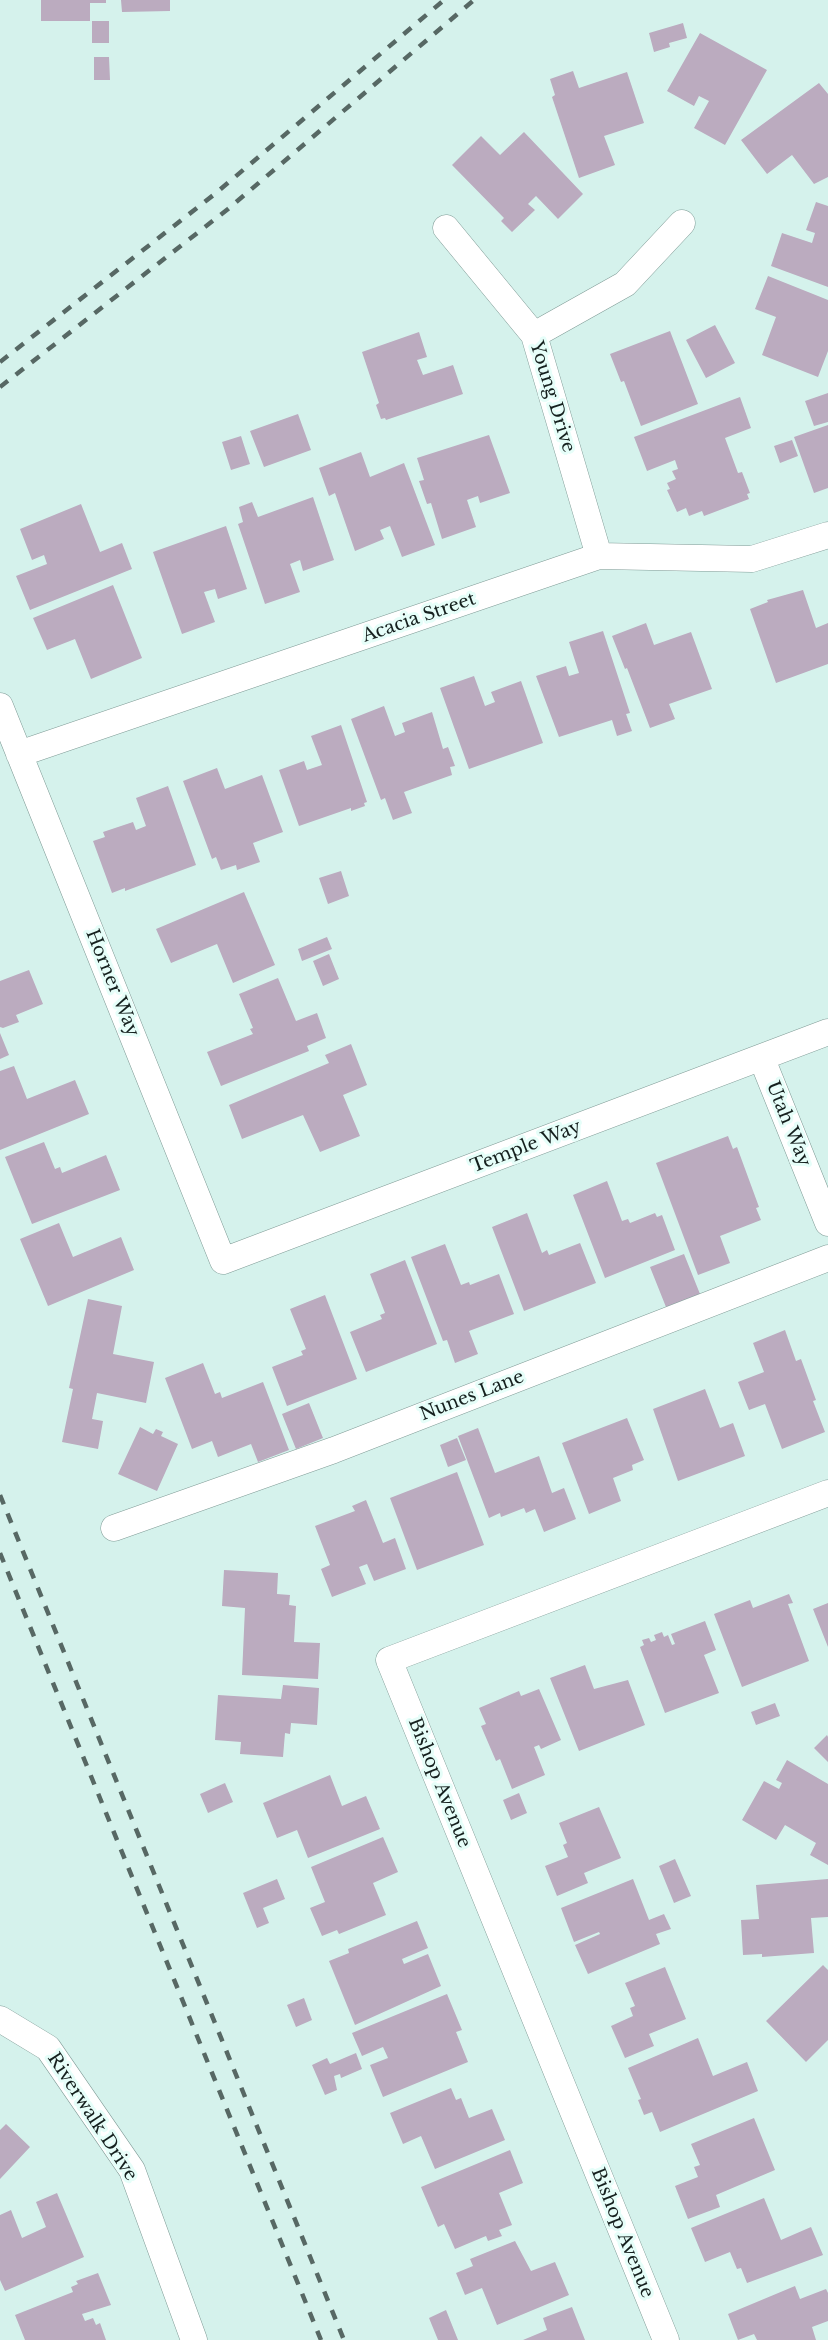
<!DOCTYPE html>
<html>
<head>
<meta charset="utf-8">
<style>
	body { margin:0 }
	canvas { display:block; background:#d5f2ec }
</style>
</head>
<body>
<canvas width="828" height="2340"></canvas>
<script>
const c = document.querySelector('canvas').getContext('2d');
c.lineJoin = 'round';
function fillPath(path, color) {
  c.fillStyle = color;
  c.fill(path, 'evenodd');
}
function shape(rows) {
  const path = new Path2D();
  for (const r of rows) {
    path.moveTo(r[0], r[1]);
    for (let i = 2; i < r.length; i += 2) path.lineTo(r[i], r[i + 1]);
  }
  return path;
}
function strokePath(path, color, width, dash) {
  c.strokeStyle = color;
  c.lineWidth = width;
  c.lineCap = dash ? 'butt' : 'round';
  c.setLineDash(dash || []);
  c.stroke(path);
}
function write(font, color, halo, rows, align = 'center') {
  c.font = font + ' "Libre Baskerville",serif';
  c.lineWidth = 6;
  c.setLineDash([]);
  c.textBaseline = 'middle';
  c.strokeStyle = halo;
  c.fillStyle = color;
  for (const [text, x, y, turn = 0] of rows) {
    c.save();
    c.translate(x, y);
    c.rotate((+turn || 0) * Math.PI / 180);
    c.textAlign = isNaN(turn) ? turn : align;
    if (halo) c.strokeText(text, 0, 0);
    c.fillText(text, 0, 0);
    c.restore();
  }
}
fillPath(shape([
	[41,0,106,0,106,3,90,3,90,21,41,21],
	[121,0,170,0,170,11,122,12],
	[92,21,109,21,109,43,92,43],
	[683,23,687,38,669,43,670,47,654,52,649,33],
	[700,33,767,70,725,145,694,128,709,101,699,96,694,106,667,91],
	[94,57,109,57,110,80,94,80],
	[573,71,579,88,627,72,644,123,604,136,615,165,579,178,552,97,555,95,550,79],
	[819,83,828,94,828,177,814,184,792,155,767,174,741,140],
	[524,132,583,194,558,219,536,196,528,204,535,210,512,232,501,221,504,218,452,165,481,136,500,155],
	[816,202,828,206,828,287,771,266,782,233,812,243,815,233,806,230],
	[768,276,828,300,828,351,818,377,762,355,776,317,755,309],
	[715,325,735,363,706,378,686,340],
	[670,331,698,404,641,426,624,381,621,382,610,354],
	[419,332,427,357,417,360,423,375,453,365,463,394,386,420,385,418,381,419,376,405,379,403,362,352],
	[828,393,828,422,814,426,805,401],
	[740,397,751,428,725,438,738,473,742,472,750,493,747,494,749,499,704,516,702,511,689,516,686,508,677,512,667,490,670,489,667,483,676,479,672,471,678,469,675,460,647,471,634,437],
	[298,414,311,450,264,467,250,431],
	[828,425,828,488,814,493,794,437],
	[489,435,510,493,480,503,478,496,467,500,476,527,442,539,431,503,427,504,419,481,424,480,417,458],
	[241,436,250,464,231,470,222,442],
	[792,440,798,456,780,463,774,446],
	[361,452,370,477,404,463,435,545,402,557,390,526,380,530,384,539,355,551,335,493,329,496,319,468],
	[313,497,334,560,303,571,300,560,290,564,300,592,265,604,238,524,243,522,239,507,252,502,258,517],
	[81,504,100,552,122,543,132,569,30,610,16,576,47,564,44,555,32,560,20,529],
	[226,526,247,589,218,599,215,589,204,592,215,622,182,634,153,552],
	[113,585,142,658,91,679,75,639,47,650,33,618],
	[803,590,816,628,828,623,828,664,776,683,750,609,768,602,767,600],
	[646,623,654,645,691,632,712,689,669,704,675,719,650,728,627,668,625,669,612,636],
	[603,631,630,713,626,714,632,731,617,736,612,720,559,737,536,676,566,666,569,676,579,673,569,642],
	[474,676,485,706,495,702,491,692,521,681,543,743,469,769,440,688],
	[384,706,395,736,405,732,402,723,432,712,443,749,448,747,455,766,450,767,452,775,404,792,412,813,393,820,385,798,381,800,351,719],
	[341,725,367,802,364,803,365,806,351,811,351,808,299,826,279,770,304,761,307,770,322,765,311,736],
	[217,768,225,789,262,775,283,832,253,843,260,862,237,870,236,865,221,870,216,857,212,859,183,781],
	[168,786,196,865,125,891,125,888,112,893,93,841,105,837,103,832,133,822,136,830,146,826,136,798],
	[341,871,349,896,328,904,319,878],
	[244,892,275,965,233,983,217,944,171,963,156,929],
	[327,937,332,949,302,961,298,949],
	[329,954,339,979,323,986,313,961],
	[29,970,43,1004,16,1015,19,1022,3,1028,0,1027,0,981],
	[278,978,296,1021,317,1013,326,1038,307,1046,309,1051,221,1086,207,1052,253,1034,250,1029,253,1028,239,994],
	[0,1033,9,1055,0,1059],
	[351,1044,367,1085,343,1095,360,1136,320,1152,303,1115,242,1139,229,1105,329,1063,325,1055],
	[14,1066,27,1099,75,1080,89,1114,0,1150,0,1071],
	[728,1136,733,1149,737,1147,759,1207,756,1208,761,1220,720,1236,730,1263,698,1275,656,1163],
	[44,1142,55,1169,60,1167,62,1173,106,1155,120,1190,32,1224,5,1157],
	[607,1181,622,1221,628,1219,630,1223,655,1213,657,1217,662,1215,675,1250,605,1278,573,1195],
	[527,1213,542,1253,547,1250,549,1255,580,1243,596,1283,524,1311,492,1227],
	[59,1223,73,1257,121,1237,134,1270,48,1306,20,1239],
	[445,1244,461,1285,469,1282,470,1285,499,1274,514,1314,469,1331,478,1354,455,1363,447,1340,443,1341,411,1257],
	[684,1254,700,1294,666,1307,650,1267],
	[405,1260,437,1344,366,1372,350,1332,382,1319,380,1315,385,1313,370,1274],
	[325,1295,357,1379,287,1406,272,1367,303,1355,301,1351,306,1349,290,1309],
	[88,1299,122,1306,113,1354,154,1362,146,1403,97,1393,92,1419,103,1421,98,1449,62,1442,73,1389,69,1388],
	[785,1330,796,1361,801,1359,816,1400,813,1401,825,1432,782,1449,765,1404,749,1410,738,1382,764,1372,753,1343],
	[203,1363,215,1394,220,1392,222,1398,263,1382,289,1450,258,1462,251,1444,218,1457,212,1441,192,1449,165,1378],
	[705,1389,720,1428,733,1423,745,1456,678,1481,653,1409],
	[309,1403,323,1438,296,1449,282,1414],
	[627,1418,644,1460,632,1465,633,1470,613,1478,621,1501,589,1514,562,1443],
	[140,1427,153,1434,156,1429,163,1432,161,1436,178,1444,157,1491,118,1474],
	[478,1428,495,1473,539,1456,552,1493,564,1488,576,1519,544,1532,535,1509,526,1513,524,1508,501,1517,500,1513,489,1518,458,1436],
	[457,1438,466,1460,448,1467,440,1445],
	[457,1472,484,1545,417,1570,390,1498],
	[366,1500,383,1543,395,1538,406,1569,374,1581,367,1564,359,1567,366,1584,332,1597,321,1569,330,1565,315,1526,355,1511,352,1506],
	[224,1570,278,1573,277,1594,290,1595,289,1605,296,1606,294,1642,320,1643,318,1679,242,1675,245,1608,222,1606],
	[789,1594,793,1603,788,1604,809,1661,742,1687,714,1614,750,1600,753,1608],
	[828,1603,828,1647,813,1609],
	[705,1621,716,1650,704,1655,719,1693,665,1713,640,1647,644,1645,642,1640,649,1638,651,1642,656,1640,654,1635,662,1632,664,1637,668,1635,672,1645,675,1644,671,1634],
	[585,1665,594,1689,628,1680,645,1725,579,1751,550,1678],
	[283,1685,319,1688,317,1725,291,1723,290,1734,285,1733,283,1757,240,1754,241,1742,215,1740,218,1695,281,1699],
	[539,1689,561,1740,541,1749,539,1745,534,1747,545,1775,512,1789,500,1759,496,1761,481,1726,486,1724,479,1708,519,1691,521,1696],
	[775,1703,780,1716,756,1725,751,1712],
	[827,1735,828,1737,828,1762,814,1748],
	[787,1760,828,1784,828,1865,810,1855,816,1843,785,1825,776,1840,742,1820,764,1781,779,1789,782,1783,776,1780],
	[330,1775,342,1806,366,1796,380,1829,308,1858,297,1830,277,1838,263,1803],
	[225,1783,233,1802,208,1813,200,1794],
	[519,1793,527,1813,511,1820,503,1800],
	[599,1807,621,1858,584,1873,588,1883,557,1896,545,1866,568,1857,563,1845,567,1843,559,1823],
	[383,1837,398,1872,373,1883,386,1915,339,1934,337,1930,322,1936,310,1908,325,1902,311,1867],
	[675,1859,691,1896,674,1903,659,1866],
	[277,1879,285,1899,263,1908,269,1923,257,1928,243,1893],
	[633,1879,649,1920,664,1914,671,1929,656,1934,660,1944,588,1974,575,1945,600,1934,599,1932,574,1942,561,1908],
	[828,1879,828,1917,811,1918,814,1953,762,1957,762,1954,743,1955,741,1920,759,1919,756,1885],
	[417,1921,428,1948,402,1959,404,1964,428,1954,441,1986,355,2025,329,1961,349,1953,348,1949],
	[823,1965,828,1970,828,2040,806,2062,766,2021],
	[665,1967,686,2019,649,2034,654,2046,625,2058,611,2026,633,2016,630,2008,635,2006,625,1983],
	[447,1994,462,2030,456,2032,468,2062,383,2097,370,2065,388,2058,383,2047,362,2056,352,2033],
	[304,1998,312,2020,296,2027,287,2005],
	[698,2038,713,2076,747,2062,758,2091,660,2132,652,2112,644,2115,638,2100,641,2099,628,2068],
	[356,2053,362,2069,341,2078,340,2074,334,2076,337,2090,325,2095,312,2065,327,2058,330,2064],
	[451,2088,456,2100,461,2098,469,2118,492,2109,505,2140,435,2169,421,2136,403,2144,390,2113],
	[754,2118,775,2170,716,2195,720,2207,688,2219,675,2186,698,2177,694,2167,700,2165,691,2144],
	[6,2124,30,2147,0,2179,0,2130],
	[510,2150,523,2183,499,2193,512,2225,499,2230,502,2236,488,2241,486,2236,455,2249,444,2224,438,2227,421,2187],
	[57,2193,84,2257,5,2291,0,2280,0,2215,11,2210,22,2238,46,2227,36,2202],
	[764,2198,781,2240,811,2227,823,2255,747,2283,741,2268,737,2269,730,2252,705,2262,691,2228],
	[515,2241,531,2271,555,2262,569,2295,497,2325,482,2288,465,2295,456,2273,473,2266,470,2259],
	[98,2273,111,2305,82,2314,85,2321,93,2318,96,2325,100,2323,106,2340,25,2340,15,2315,73,2292,71,2287,78,2284,76,2281],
	[795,2286,800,2299,826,2289,828,2293,828,2321,812,2327,816,2340,757,2340,754,2334,738,2340,728,2314],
	[572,2307,585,2340,523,2340,547,2330,543,2318],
	[446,2310,458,2340,438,2340,429,2318]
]), '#bbabbf');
const street = shape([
	[446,228,534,335,599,556],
	[534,335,625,284,682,223],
	[0,706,223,1261,828,1032],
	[19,754,599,556,752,559,828,535],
	[762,1059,828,1223],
	[114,1528,334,1450,828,1258],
	[0,2019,48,2048,132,2170,194,2340],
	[666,2340,389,1660,828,1493]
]);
strokePath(street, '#809c97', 27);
strokePath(street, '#fff', 26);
strokePath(shape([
	[0,362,216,193,444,0],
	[0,387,228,209,474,0],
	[0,1495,344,2340],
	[0,1553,321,2340]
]), '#576864', 4.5, [10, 10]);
write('18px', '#15201e', '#e6fef9', [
	["Young Drive",552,397,73],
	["Acacia Street",419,618,-19],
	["Horner Way",112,983,68],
	["Utah Way",788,1124,68],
	["Temple Way",526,1147,-21],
	["Nunes Lane",472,1396,-21],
	["Bishop Avenue",439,1783,68],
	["Riverwalk Drive",92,2117,57],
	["Bishop Avenue",622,2233,68]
]);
</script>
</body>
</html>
